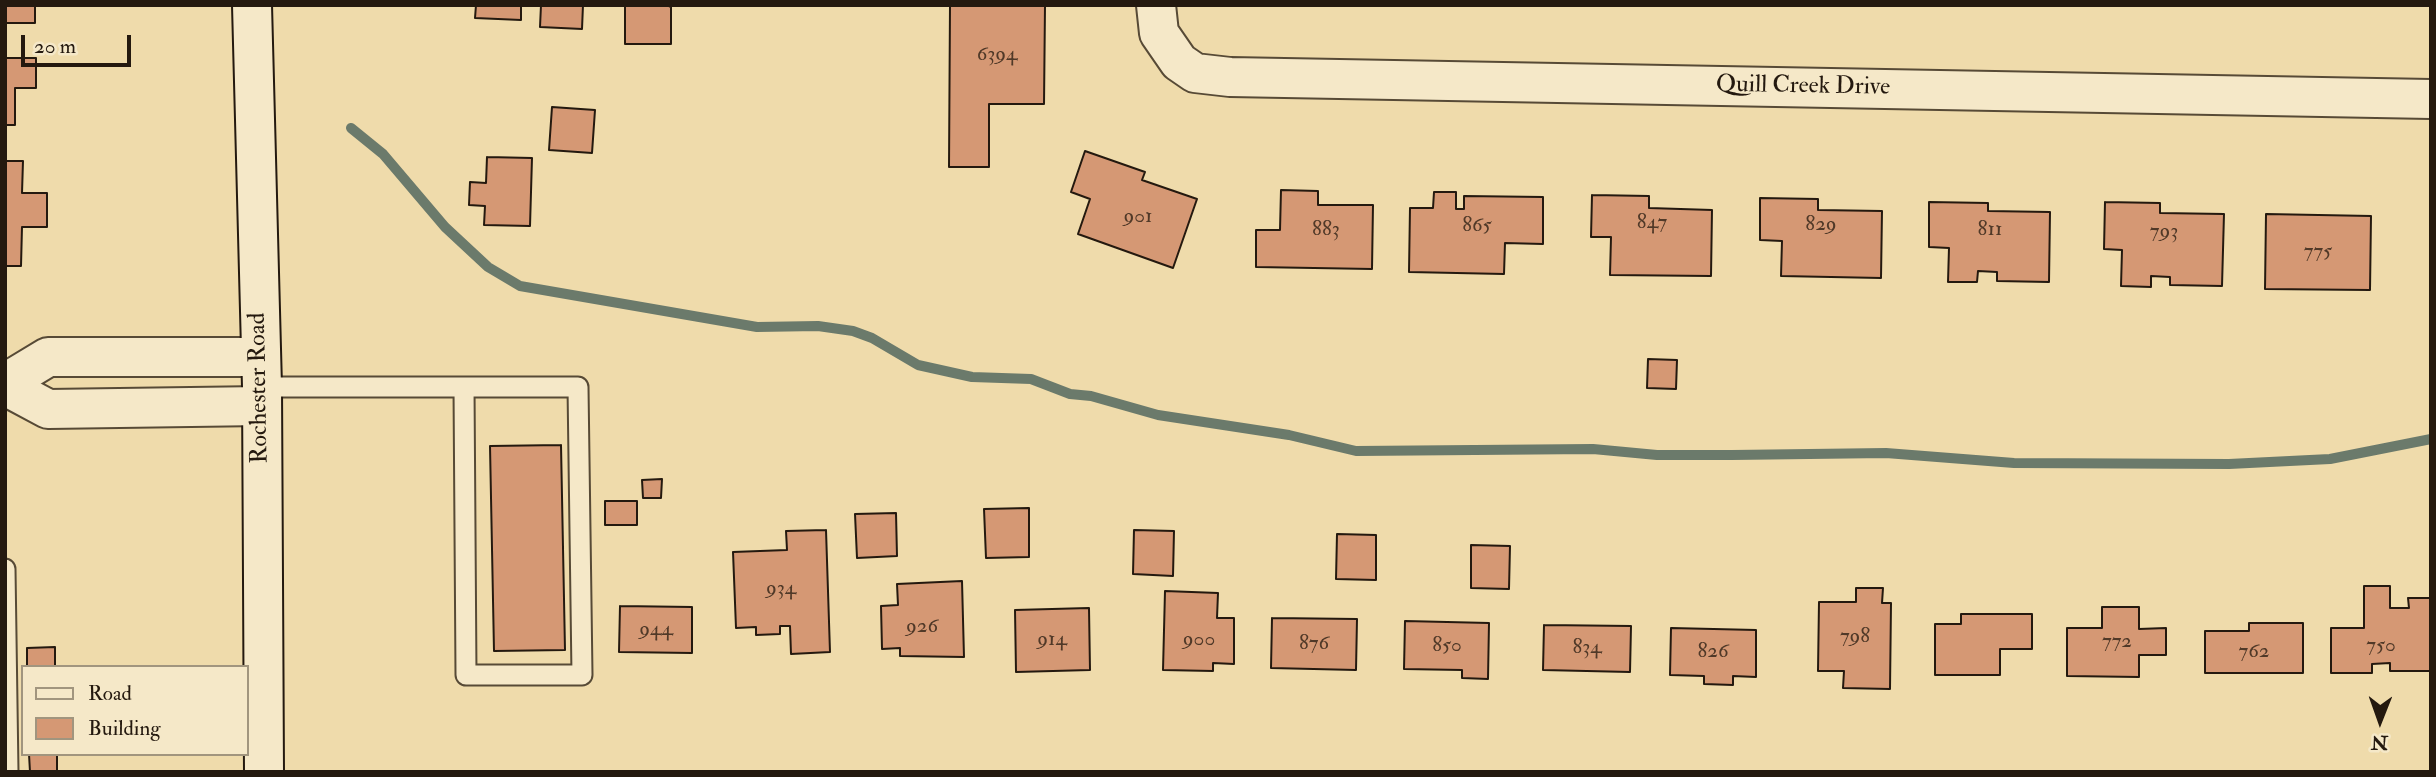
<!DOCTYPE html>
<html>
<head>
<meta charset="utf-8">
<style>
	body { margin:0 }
	#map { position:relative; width:2436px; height:777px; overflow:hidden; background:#efdbab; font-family:"IM FELL Double Pica",serif }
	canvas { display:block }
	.frame { position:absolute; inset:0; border:7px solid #24190f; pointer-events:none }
	.legend { position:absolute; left:21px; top:665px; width:228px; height:91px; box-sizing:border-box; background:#f5e8c8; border:2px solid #a1957e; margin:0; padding:9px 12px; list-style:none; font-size:21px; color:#24190f }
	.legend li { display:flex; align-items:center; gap:14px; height:35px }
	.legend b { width:35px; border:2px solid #a1957e }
	.north { position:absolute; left:2345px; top:686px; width:70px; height:70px; -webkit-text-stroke:5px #f5e8c8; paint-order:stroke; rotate:181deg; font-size:19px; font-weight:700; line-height:28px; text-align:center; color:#24190f }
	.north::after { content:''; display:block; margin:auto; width:24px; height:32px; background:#24190f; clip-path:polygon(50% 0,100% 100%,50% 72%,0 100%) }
	.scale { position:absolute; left:21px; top:35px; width:110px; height:32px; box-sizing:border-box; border:4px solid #24190f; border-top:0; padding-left:9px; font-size:21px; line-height:24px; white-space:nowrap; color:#24190f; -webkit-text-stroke:5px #f5e8c8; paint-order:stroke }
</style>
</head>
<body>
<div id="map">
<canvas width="2436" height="777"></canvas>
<div class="frame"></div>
<ul class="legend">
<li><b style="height:9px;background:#f5e8c8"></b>Road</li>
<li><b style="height:19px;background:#d59874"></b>Building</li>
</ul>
<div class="north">N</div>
<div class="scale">20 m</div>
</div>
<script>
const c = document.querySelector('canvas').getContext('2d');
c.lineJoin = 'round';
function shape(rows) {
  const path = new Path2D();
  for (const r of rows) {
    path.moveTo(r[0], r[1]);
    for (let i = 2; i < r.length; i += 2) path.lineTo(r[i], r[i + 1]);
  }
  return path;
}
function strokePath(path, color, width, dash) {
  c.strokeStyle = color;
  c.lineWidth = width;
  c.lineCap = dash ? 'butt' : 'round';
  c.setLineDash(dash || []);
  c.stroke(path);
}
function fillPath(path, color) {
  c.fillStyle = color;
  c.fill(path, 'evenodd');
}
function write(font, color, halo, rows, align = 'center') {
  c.font = font + ' "IM FELL Double Pica",serif';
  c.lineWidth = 6;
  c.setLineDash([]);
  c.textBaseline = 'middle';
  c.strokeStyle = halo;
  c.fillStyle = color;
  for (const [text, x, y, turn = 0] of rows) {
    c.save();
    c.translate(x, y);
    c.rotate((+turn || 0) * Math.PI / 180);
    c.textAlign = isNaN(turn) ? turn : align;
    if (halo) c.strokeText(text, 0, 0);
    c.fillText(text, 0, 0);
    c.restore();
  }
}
strokePath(shape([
	[351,128,383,154,445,227,488,267,520,286,757,327,818,326,853,331,872,338,918,365,972,377,1031,379,1070,394,1091,396,1158,415,1289,435,1356,451,1593,449,1657,455,1732,455,1886,453,2014,463,2229,464,2330,459,2431,439]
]), '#6b7a6b', 10);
const building = shape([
	[5,5,35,5,35,23,5,23,5,5],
	[476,5,521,5,521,20,475,18,476,5],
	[541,5,583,5,582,29,540,27,541,5],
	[667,5,671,7,671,44,625,44,625,5,667,5],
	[950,5,1045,5,1044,104,989,104,989,167,949,167,950,5],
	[5,58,36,58,36,88,15,88,15,125,5,125,5,58],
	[552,107,595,110,592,153,549,150,552,107],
	[1085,151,1145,172,1142,180,1197,199,1173,268,1078,234,1090,199,1071,192,1085,151],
	[487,157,532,158,530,226,484,225,485,206,469,205,470,182,486,183,487,157],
	[5,161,23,161,22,193,47,193,47,227,22,227,21,266,5,266,5,161],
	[1281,190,1318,191,1318,205,1373,205,1372,269,1256,267,1256,230,1280,230,1281,190],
	[1434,192,1456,192,1456,209,1464,209,1464,196,1543,197,1543,244,1505,243,1504,274,1409,272,1410,208,1433,208,1434,192],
	[1592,195,1649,196,1649,208,1712,210,1711,276,1610,275,1611,237,1591,237,1592,195],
	[1760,198,1818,199,1818,210,1882,211,1881,278,1781,276,1782,241,1760,240,1760,198],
	[1929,202,1988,203,1988,211,2050,212,2049,282,1997,281,1997,272,1978,271,1977,282,1948,282,1949,248,1929,247,1929,202],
	[2105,202,2160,203,2160,213,2224,214,2222,286,2170,285,2170,277,2151,276,2151,287,2121,286,2122,250,2104,249,2105,202],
	[2266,214,2371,216,2370,290,2265,289,2266,214],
	[1648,359,1677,360,1676,389,1647,388,1648,359],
	[561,445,565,650,494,651,490,446,561,445],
	[662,479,661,498,643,498,642,480,662,479],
	[605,501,637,501,637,525,605,525,605,501],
	[1029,508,1029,557,986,558,984,509,1029,508],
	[896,513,897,556,857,558,855,514,896,513],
	[826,530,830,652,791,654,790,626,780,626,780,634,756,635,756,627,736,628,733,552,787,550,786,531,826,530],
	[1134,530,1174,531,1173,576,1133,574,1134,530],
	[1337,534,1376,535,1376,580,1336,579,1337,534],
	[1471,545,1510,546,1509,589,1471,588,1471,545],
	[962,581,964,657,900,656,900,648,882,649,881,606,898,605,897,584,962,581],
	[2364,586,2390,586,2390,608,2409,608,2408,598,2431,598,2431,671,2390,671,2390,663,2372,664,2372,673,2331,673,2331,628,2364,628,2364,586],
	[1856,588,1883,588,1882,603,1891,603,1890,689,1843,688,1844,671,1818,671,1819,602,1856,602,1856,588],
	[1165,591,1218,593,1217,618,1234,618,1234,664,1213,663,1213,671,1163,670,1165,591],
	[620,606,692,607,692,653,619,652,620,606],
	[2102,607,2139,607,2139,629,2166,628,2166,655,2139,655,2139,677,2067,676,2067,628,2102,628,2102,607],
	[1089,608,1090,670,1016,672,1015,610,1089,608],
	[1961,614,2032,614,2032,649,2000,649,2000,675,1935,675,1935,624,1961,624,1961,614],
	[1272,618,1357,619,1356,670,1271,668,1272,618],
	[1405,621,1489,623,1488,679,1462,678,1462,670,1404,669,1405,621],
	[2249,623,2303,623,2303,673,2205,673,2205,631,2249,631,2249,623],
	[1544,625,1631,626,1630,672,1543,670,1544,625],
	[1671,628,1756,630,1756,677,1733,676,1733,685,1704,684,1704,676,1670,675,1671,628],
	[55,647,55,667,27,667,27,648,55,647],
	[29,754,57,754,57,772,30,772,29,754]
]);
fillPath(building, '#d59874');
strokePath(building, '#24190f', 2);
const service = shape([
	[262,387,578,387,582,675,466,675,464,387],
	[5,569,8,772]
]);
const minor = shape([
	[1156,5,1159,33,1179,62,1195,73,1230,77,2431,99],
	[5,383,48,357,260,357],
	[5,386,48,409,262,406]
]);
const secondary = shape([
	[252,5,262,387,264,772]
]);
strokePath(service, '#574a36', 23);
strokePath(minor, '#574a36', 42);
strokePath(secondary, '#24190f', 42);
strokePath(service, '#f5e8c8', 19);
strokePath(minor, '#f5e8c8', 38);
strokePath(secondary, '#f5e8c8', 38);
write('21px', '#503928', null, [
	["6394",997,55],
	["901",1138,217],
	["847",1652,223],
	["829",1821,225],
	["865",1477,226],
	["883",1326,230],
	["811",1990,230],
	["793",2164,232],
	["775",2318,252],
	["934",781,589],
	["926",922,627],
	["944",656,630],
	["798",1855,637],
	["914",1052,640],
	["900",1199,640],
	["772",2117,642],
	["876",1314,644],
	["850",1447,646],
	["750",2381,646],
	["834",1587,648],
	["826",1713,652],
	["762",2254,652]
]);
write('24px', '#24190f', '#f5e8c8', [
	["Quill Creek Drive",1803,87,1],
	["Rochester Road",260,388,-91]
]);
</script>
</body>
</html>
